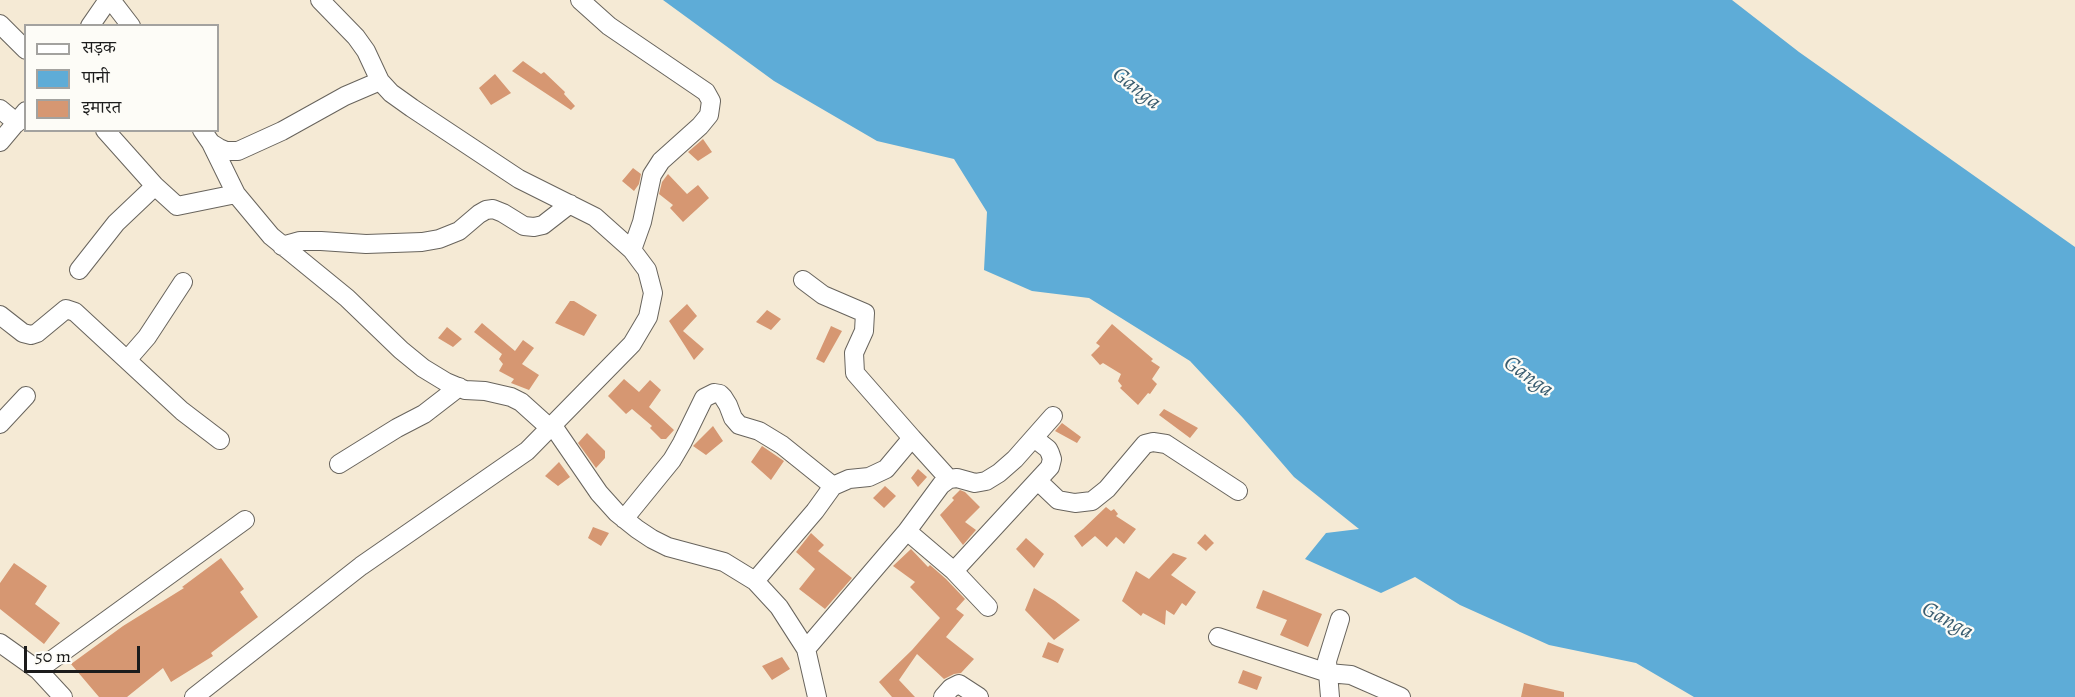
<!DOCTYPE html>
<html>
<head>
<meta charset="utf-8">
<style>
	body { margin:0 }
	#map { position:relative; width:2075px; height:697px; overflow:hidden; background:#f5ead5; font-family:Alegreya,"Noto Serif Devanagari",serif }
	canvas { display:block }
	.legend { position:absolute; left:24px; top:24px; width:195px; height:108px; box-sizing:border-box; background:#fdfcf7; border:2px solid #a3a29f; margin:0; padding:8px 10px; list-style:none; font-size:18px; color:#1c1c1c }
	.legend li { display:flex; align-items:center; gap:12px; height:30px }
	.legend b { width:30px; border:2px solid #a3a29f }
	.scale { position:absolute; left:24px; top:646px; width:116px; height:27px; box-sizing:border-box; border:3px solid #1c1c1c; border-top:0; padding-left:8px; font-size:18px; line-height:21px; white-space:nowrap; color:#1c1c1c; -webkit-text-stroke:4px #fdfcf7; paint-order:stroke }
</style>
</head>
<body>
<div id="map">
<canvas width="2075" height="697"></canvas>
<ul class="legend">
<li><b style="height:8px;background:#fff"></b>सड़क</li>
<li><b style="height:16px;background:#5eacd7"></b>पानी</li>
<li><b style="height:16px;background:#d69772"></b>इमारत</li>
</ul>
<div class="scale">50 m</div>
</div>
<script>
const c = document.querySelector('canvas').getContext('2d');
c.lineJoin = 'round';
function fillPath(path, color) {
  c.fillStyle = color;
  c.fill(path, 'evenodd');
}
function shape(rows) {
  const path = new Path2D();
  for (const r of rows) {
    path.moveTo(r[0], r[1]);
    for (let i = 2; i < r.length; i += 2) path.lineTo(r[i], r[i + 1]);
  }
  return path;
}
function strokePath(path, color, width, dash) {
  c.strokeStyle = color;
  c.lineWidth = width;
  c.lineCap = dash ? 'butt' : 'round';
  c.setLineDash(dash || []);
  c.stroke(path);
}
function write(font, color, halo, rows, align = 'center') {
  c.font = font + ' Alegreya,serif';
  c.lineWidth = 4.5;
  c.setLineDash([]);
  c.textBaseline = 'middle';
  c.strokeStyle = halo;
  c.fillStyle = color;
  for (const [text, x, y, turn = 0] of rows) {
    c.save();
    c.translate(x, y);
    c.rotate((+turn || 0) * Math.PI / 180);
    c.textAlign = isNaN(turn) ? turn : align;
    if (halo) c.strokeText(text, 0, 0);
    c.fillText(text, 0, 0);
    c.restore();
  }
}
fillPath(shape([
	[663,0,1732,0,1799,52,2075,247,2075,697,1694,697,1636,663,1549,645,1460,605,1415,577,1381,593,1305,559,1326,533,1359,529,1294,477,1243,418,1190,361,1089,298,1032,291,984,270,987,212,954,159,877,141,774,81]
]), '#5eacd7');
fillPath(shape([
	[523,61,541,74,544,72,565,92,564,94,575,106,571,110,512,71],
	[495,74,511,93,491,105,479,88],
	[703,139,712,152,698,161,688,152],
	[633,168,641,174,639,184,634,191,622,181],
	[668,174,687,194,698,185,709,198,683,222,670,208,673,205,659,194,662,182],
	[570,301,574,301,597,315,584,336,555,323],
	[687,304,697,316,683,331,704,349,694,360,669,321],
	[767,310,781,319,771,330,756,322],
	[482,323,515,351,523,340,534,348,522,364,539,375,529,390,511,383,514,379,499,371,503,364,499,359,502,354,474,332],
	[1112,324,1153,359,1151,361,1160,367,1152,379,1157,384,1150,394,1148,393,1138,405,1120,388,1122,386,1118,381,1121,374,1103,363,1100,365,1091,355,1100,346,1096,343],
	[831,326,842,331,824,363,816,359],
	[447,327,462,339,453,347,438,338],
	[624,379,639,392,650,380,661,390,649,407,674,430,666,439,661,439,650,428,652,426,632,409,626,414,608,396],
	[1164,409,1198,428,1190,438,1159,415],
	[1062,423,1081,437,1077,443,1055,431],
	[713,426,723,441,706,455,693,446],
	[587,433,605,451,605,458,596,468,578,443],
	[762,446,784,461,771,480,751,462],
	[559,462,570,477,558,486,545,476],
	[918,469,927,477,918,487,911,478],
	[885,486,896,496,884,508,873,498],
	[960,490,965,492,980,507,965,522,976,530,963,545,940,515,954,500,952,498],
	[1106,507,1111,511,1114,509,1118,514,1116,516,1136,529,1124,544,1116,537,1107,547,1095,536,1082,547,1074,536,1083,529],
	[593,527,609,533,601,546,588,538],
	[811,533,824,545,818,551,852,578,825,609,799,589,815,569,796,552],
	[1205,534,1214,543,1206,551,1197,543],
	[1026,538,1044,554,1034,568,1016,549],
	[911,549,928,567,930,565,946,579,965,599,956,609,964,615,946,637,974,659,961,673,954,674,944,679,917,654,899,680,915,697,892,697,879,682,912,650,940,618,910,587,915,582,893,566],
	[1173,553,1187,558,1171,575,1196,592,1186,606,1182,603,1174,615,1166,610,1165,625,1143,613,1141,616,1122,601,1136,571,1149,579],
	[221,558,244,589,240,592,258,617,211,653,213,656,171,682,163,668,127,697,99,697,71,664,123,626,184,588,182,587],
	[14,563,47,586,35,604,60,623,44,644,0,609,0,583],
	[1034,588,1055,601,1080,620,1054,640,1025,610],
	[1263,590,1322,614,1308,647,1280,635,1287,620,1256,608],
	[1048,642,1064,649,1058,663,1042,657],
	[782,657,790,669,772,680,762,666],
	[1243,670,1262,677,1257,690,1238,683],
	[1524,683,1564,692,1564,697,1521,697]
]), '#d69772');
const minor = shape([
	[111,0,131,26],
	[320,0,356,37,366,51,380,81],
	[580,0,609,26,706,92,711,101,709,115,700,126,661,161,652,175,642,222,632,250],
	[0,24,26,50],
	[90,26,108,0],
	[0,109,17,123],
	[105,130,155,186,177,206,236,194,271,236,347,298,401,350,423,368,446,382,465,390,485,391,511,397,521,402,551,429],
	[0,142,26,111],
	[211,143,236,194],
	[282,246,300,241,321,241,366,244,422,242,439,239,459,231,479,214,486,210,493,209,503,213,524,226,534,227,543,225,570,204],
	[79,270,116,223,155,186],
	[803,280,823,295,865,313,864,331,854,353,855,373,912,438],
	[0,315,23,333,31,335,37,333,66,309,75,312,182,411,220,440],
	[127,360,147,337,183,282],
	[0,424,26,396],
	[553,426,599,493,617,513,637,529,652,539,668,547,724,562,755,581,779,607,806,649,817,697],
	[339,464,397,428,424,414,459,387],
	[1038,481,1058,500,1075,503,1092,501,1107,489,1145,444,1153,442,1166,444,1238,491],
	[624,519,672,460,682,443,704,398,714,393,720,394,723,397,728,405,733,418,739,425,759,431,782,445,833,486],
	[907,531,954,571,988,607],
	[954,571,1050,467,1052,459,1050,453,1048,449,1034,438],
	[755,581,815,511,833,486,849,479,869,477,886,469,912,438,949,479],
	[1218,637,1328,673,1351,675,1401,697],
	[0,643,38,670,63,697],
	[806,649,907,531,941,485,949,479,957,478,975,483,986,481,999,473,1015,459,1053,416],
	[38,670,245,520],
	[194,697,361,566,527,451,632,344,648,317,653,293,647,270,632,250,595,217,519,179,412,108,391,93,380,81,345,96,282,131,238,151,226,151,219,148,211,143,202,130],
	[943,697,951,688,959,684,979,697],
	[1330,697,1327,661,1340,619]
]);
strokePath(minor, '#68645d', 20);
strokePath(minor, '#fff', 18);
write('italic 22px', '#3a5d70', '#fdfcf7', [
	["Ganga",1136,89,38],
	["Ganga",1528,377,35],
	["Ganga",1947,621,29]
]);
</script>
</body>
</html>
